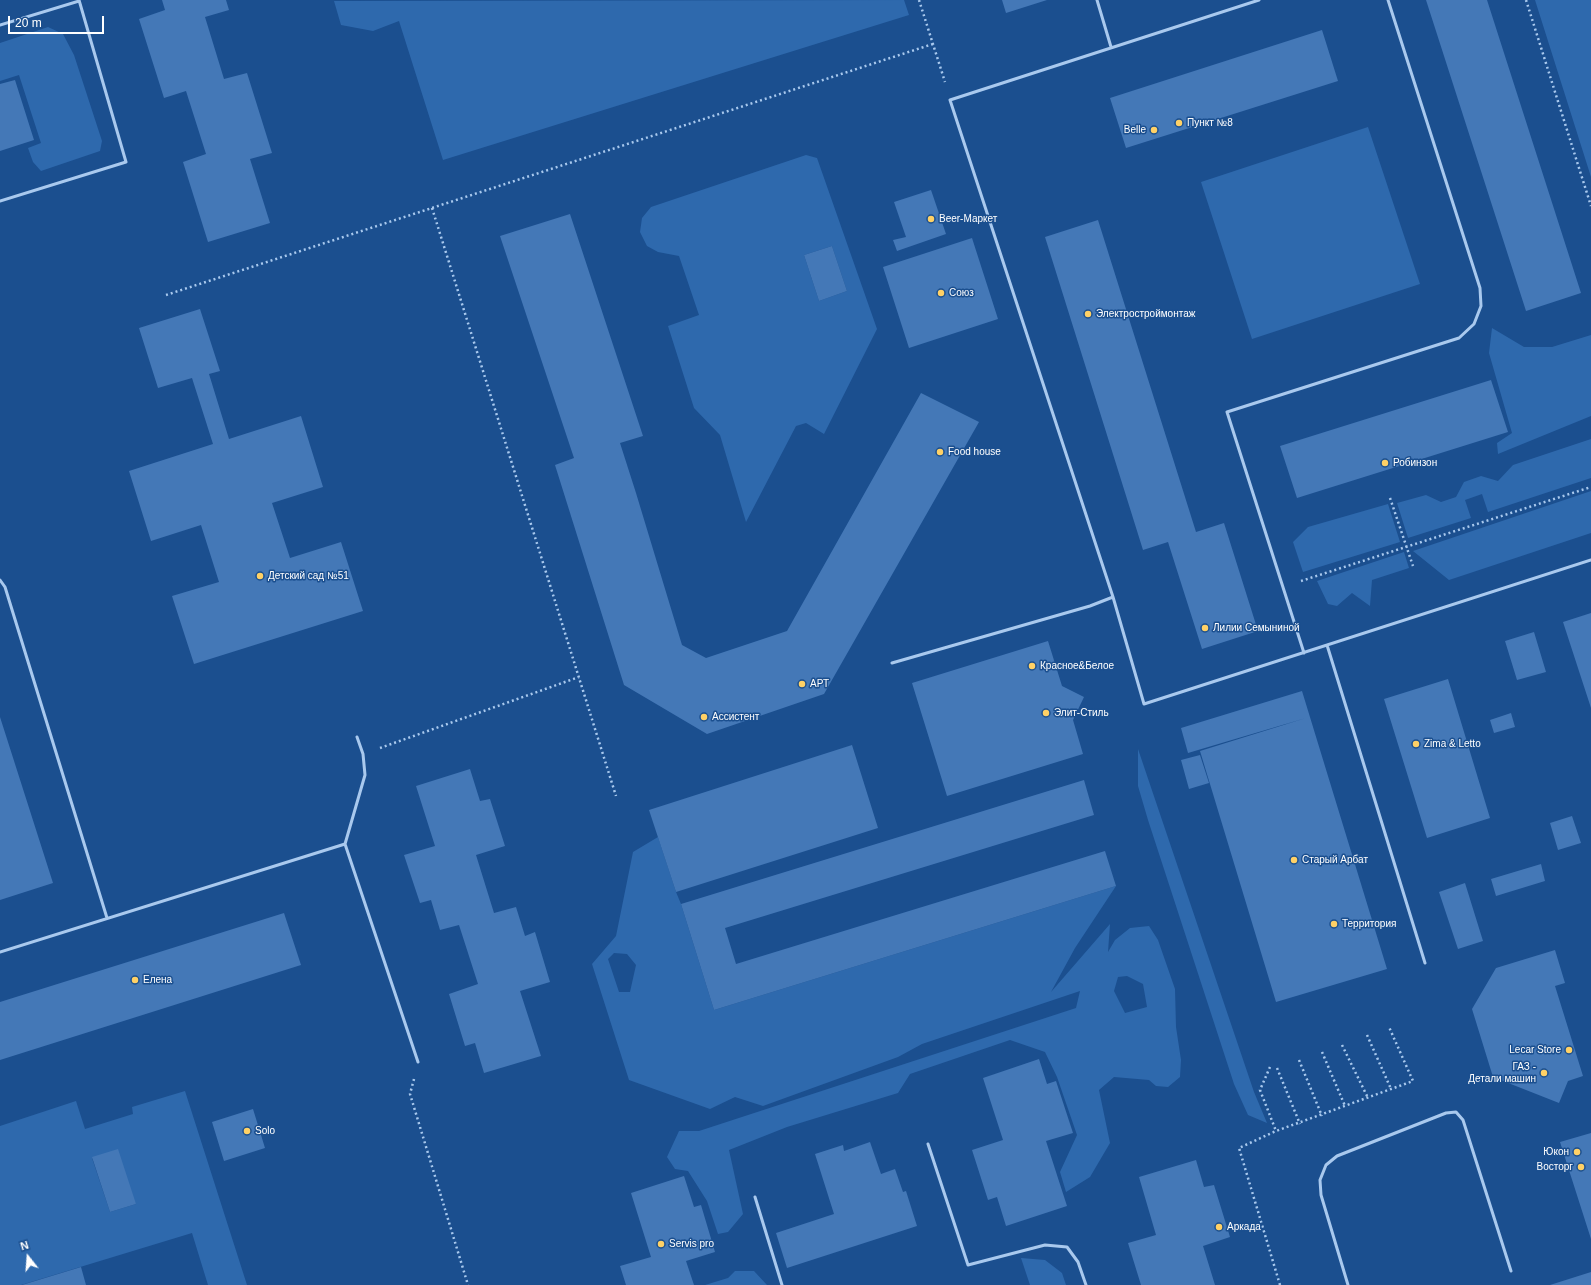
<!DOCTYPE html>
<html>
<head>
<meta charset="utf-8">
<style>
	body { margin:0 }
	#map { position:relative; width:1591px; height:1285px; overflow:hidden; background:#1b4f8f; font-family:Arial,sans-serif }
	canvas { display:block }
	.north { position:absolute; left:8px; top:1237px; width:40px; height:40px; -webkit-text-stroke:3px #1b4f8f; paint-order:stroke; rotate:343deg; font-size:11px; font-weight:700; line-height:16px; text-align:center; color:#fff }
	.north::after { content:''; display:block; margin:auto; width:14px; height:18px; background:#fff; clip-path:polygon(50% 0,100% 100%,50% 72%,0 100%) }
	.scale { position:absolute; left:8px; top:16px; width:96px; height:18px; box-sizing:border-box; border:2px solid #fff; border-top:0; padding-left:5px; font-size:12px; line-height:14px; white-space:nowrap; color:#fff; -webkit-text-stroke:3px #1b4f8f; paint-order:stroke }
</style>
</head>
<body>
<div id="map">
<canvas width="1591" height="1285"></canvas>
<div class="north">N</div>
<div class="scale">20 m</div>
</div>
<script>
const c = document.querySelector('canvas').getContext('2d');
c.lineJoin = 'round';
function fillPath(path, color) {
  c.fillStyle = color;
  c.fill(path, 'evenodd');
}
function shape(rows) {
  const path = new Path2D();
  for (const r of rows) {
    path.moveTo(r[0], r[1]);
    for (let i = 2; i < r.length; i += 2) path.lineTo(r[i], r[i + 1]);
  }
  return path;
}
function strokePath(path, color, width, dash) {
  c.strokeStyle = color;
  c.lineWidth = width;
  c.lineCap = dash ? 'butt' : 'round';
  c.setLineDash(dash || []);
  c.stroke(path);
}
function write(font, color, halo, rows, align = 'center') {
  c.font = font + ' Arial,sans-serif';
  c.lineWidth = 3;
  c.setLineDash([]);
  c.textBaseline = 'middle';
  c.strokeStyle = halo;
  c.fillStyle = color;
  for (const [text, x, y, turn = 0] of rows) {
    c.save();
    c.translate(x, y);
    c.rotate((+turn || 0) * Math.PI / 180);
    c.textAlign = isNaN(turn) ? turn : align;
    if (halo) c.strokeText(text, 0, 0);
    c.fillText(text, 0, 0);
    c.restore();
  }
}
fillPath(shape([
	[904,0,909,15,443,160,399,21,373,31,341,25,334,1],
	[1535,0,1591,0,1591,177],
	[48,27,63,34,74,55,102,141,100,151,41,171,33,162,28,148,41,143,19,75,0,81,0,43],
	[1368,127,1420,284,1252,339,1201,182],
	[806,155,817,158,877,329,824,434,806,423,796,426,746,522,720,435,694,408,668,326,699,315,679,256,658,252,647,246,640,232,642,218,651,207],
	[832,246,847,291,819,301,804,255],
	[1492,328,1524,347,1552,347,1591,335,1591,416,1498,454,1497,443,1512,433,1489,353],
	[1591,439,1591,478,1488,512,1482,494,1465,500,1471,518,1408,538,1397,503,1426,495,1441,502,1456,497,1464,482,1481,476,1498,481,1513,465],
	[1591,491,1591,533,1449,580,1413,551],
	[1388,504,1400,542,1303,572,1293,542,1308,527],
	[1404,552,1409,568,1372,580,1370,606,1352,593,1337,606,1328,604,1317,581],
	[1138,749,1254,1092,1267,1123,1248,1115,1234,1084,1148,820,1138,786],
	[658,837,676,892,681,904,714,1010,1116,886,1075,948,1051,992,1110,924,1108,952,1115,940,1130,928,1149,926,1158,940,1175,989,1176,1027,1181,1060,1180,1077,1168,1087,1156,1086,1149,1080,1114,1077,1099,1090,1110,1143,1090,1177,1066,1192,1060,1172,1077,1135,1057,1077,1045,1052,1010,1040,910,1074,898,1093,787,1127,729,1150,743,1214,728,1232,718,1234,707,1201,688,1171,675,1169,667,1157,679,1131,699,1131,1076,1008,1080,991,922,1044,898,1057,763,1106,735,1097,710,1109,629,1080,592,964,616,936,633,852],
	[614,953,627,954,636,965,630,992,619,992,608,959],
	[1127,976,1143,984,1147,1007,1125,1013,1114,991,1118,977],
	[185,1091,247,1285,208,1285,192,1233,21,1285,0,1285,0,1126,76,1101,85,1129,133,1114,132,1107],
	[92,1158,136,1204,110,1212],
	[1021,1258,1045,1260,1062,1273,1066,1285,1030,1285],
	[735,1271,754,1271,767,1285,705,1285,728,1278]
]), '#2e69ad');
fillPath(shape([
	[162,0,226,0,229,10,205,17,224,79,247,73,272,153,250,159,270,223,208,242,183,162,206,154,186,91,164,98,139,19,165,10],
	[1002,0,1047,0,1006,13],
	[1426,0,1487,0,1581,293,1526,311],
	[1322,30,1338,81,1126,148,1110,98],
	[15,80,34,140,0,151,0,84],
	[931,190,946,234,897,251,893,240,906,237,894,202],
	[570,214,643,436,620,443,636,493,682,645,706,658,787,631,921,393,979,422,824,694,707,734,624,685,555,465,574,458,500,236],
	[1098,220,1196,532,1224,523,1258,631,1202,649,1168,542,1143,550,1045,237],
	[972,238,998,319,909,348,883,267],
	[832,246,847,291,819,301,804,255],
	[200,309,220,371,209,374,229,439,301,416,323,487,272,503,290,558,341,542,363,611,194,664,172,596,219,582,201,525,151,541,129,471,213,444,192,378,158,388,139,328],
	[1491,380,1508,432,1297,498,1280,446],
	[1591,613,1591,708,1563,622],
	[1534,632,1546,672,1517,680,1505,641],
	[1048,641,1062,686,1084,697,1073,720,1083,754,947,796,912,683],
	[1448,679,1490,818,1427,838,1384,699],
	[1302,691,1387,969,1276,1002,1200,751,1306,718,1188,753,1181,728],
	[1511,713,1515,727,1494,733,1490,720],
	[0,717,53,883,0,900],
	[852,745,878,828,676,892,649,810],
	[1200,755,1209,783,1189,789,1181,760],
	[470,769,480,801,490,799,505,846,476,855,494,913,516,907,525,936,535,932,550,982,520,991,541,1056,484,1073,475,1043,465,1046,449,994,478,984,459,925,440,930,431,900,420,903,404,855,435,846,416,786],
	[1084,780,1094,815,725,928,736,964,1105,851,1116,886,714,1010,681,904],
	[1572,816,1581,843,1558,850,1550,823],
	[1541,864,1545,881,1496,896,1491,879],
	[1465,883,1483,941,1458,949,1439,892],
	[284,913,301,965,0,1060,0,1002],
	[1555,950,1565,983,1555,986,1583,1076,1568,1081,1559,1103,1493,1077,1472,1009,1496,968],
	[1039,1059,1047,1084,1056,1081,1073,1133,1046,1141,1067,1206,1006,1226,997,1197,988,1200,972,1150,1003,1140,983,1078],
	[253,1109,265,1148,224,1161,212,1122],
	[1591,1133,1591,1239,1560,1142],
	[870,1142,881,1174,895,1169,903,1192,906,1191,917,1226,787,1268,776,1233,834,1214,815,1154,843,1145,844,1151],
	[118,1149,136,1204,110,1212,92,1157],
	[1196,1160,1204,1187,1214,1185,1230,1237,1203,1246,1215,1285,1141,1285,1128,1243,1156,1235,1139,1177],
	[684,1176,694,1207,701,1205,715,1252,686,1261,694,1285,626,1285,620,1266,651,1257,631,1193],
	[81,1267,86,1285,22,1285],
	[1591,1272,1591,1285,1550,1285]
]), '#4478b7');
strokePath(shape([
	[919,0,945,82],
	[1526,0,1591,206],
	[432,208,616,796],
	[166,295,933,44],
	[1390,498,1413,566],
	[1301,581,1591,487],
	[380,748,579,677],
	[1367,1035,1391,1089],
	[1342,1045,1368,1098],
	[1322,1052,1345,1106],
	[1299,1060,1322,1116],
	[1270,1067,1260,1090,1276,1131],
	[1277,1068,1300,1124],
	[414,1079,410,1094,468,1285],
	[1280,1285,1239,1148,1276,1131,1413,1081,1389,1027]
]), '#a9c9ee', 2.5, [2, 3]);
strokePath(shape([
	[1097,0,1111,47],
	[1259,0,950,100,1113,597,1144,704,1591,560],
	[0,25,79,1],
	[0,201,126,162,79,0],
	[0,580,5,587,107,918],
	[1327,645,1425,963],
	[1304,653,1227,412,1459,338,1474,324,1481,306,1480,288,1388,0],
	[892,663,1090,606,1113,597],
	[345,844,365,775,363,754,357,737],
	[0,952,345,844,418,1062],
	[928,1144,968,1265,1045,1245,1067,1247,1078,1262,1086,1285],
	[755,1197,782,1285],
	[1348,1285,1321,1195,1320,1180,1326,1165,1337,1156,1446,1113,1456,1112,1463,1120,1511,1271]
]), '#a9c9ee', 3);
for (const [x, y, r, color] of [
	[1179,123,4,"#ffd166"],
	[1154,130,4,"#ffd166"],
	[931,219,4,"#ffd166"],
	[941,293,4,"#ffd166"],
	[1088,314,4,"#ffd166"],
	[940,452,4,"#ffd166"],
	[1385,463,4,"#ffd166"],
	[260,576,4,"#ffd166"],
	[1205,628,4,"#ffd166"],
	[1032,666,4,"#ffd166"],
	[802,684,4,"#ffd166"],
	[1046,713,4,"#ffd166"],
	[704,717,4,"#ffd166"],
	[1416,744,4,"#ffd166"],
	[1294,860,4,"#ffd166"],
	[1334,924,4,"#ffd166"],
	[135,980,4,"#ffd166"],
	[1569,1050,4,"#ffd166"],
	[1544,1073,4,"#ffd166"],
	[247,1131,4,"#ffd166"],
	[1577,1152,4,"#ffd166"],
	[1581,1167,4,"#ffd166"],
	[1219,1227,4,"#ffd166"],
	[661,1244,4,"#ffd166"]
]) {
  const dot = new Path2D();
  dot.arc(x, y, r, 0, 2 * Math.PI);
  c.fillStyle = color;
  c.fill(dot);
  strokePath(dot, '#1b4f8f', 1.5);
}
write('10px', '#fff', '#1b4f8f', [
	["Пункт №8",1187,123],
	["Belle",1146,130,"right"],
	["Beer-Маркет",939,219],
	["Союз",949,293],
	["Электростроймонтаж",1096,314],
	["Food house",948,452],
	["Робинзон",1393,463],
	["Детский сад №51",268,576],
	["Лилии Семыниной",1213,628],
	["Красное&Белое",1040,666],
	["АРТ",810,684],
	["Элит-Стиль",1054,713],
	["Ассистент",712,717],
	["Zima & Letto",1424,744],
	["Старый Арбат",1302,860],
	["Территория",1342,924],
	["Елена",143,980],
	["Lecar Store",1561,1050,"right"],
	["ГАЗ -",1536,1067,"right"],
	["Детали машин",1536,1079,"right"],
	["Solo",255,1131],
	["Юкон",1569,1152,"right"],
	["Восторг",1573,1167,"right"],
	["Аркада",1227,1227],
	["Servis pro",669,1244]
], 'left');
</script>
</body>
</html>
